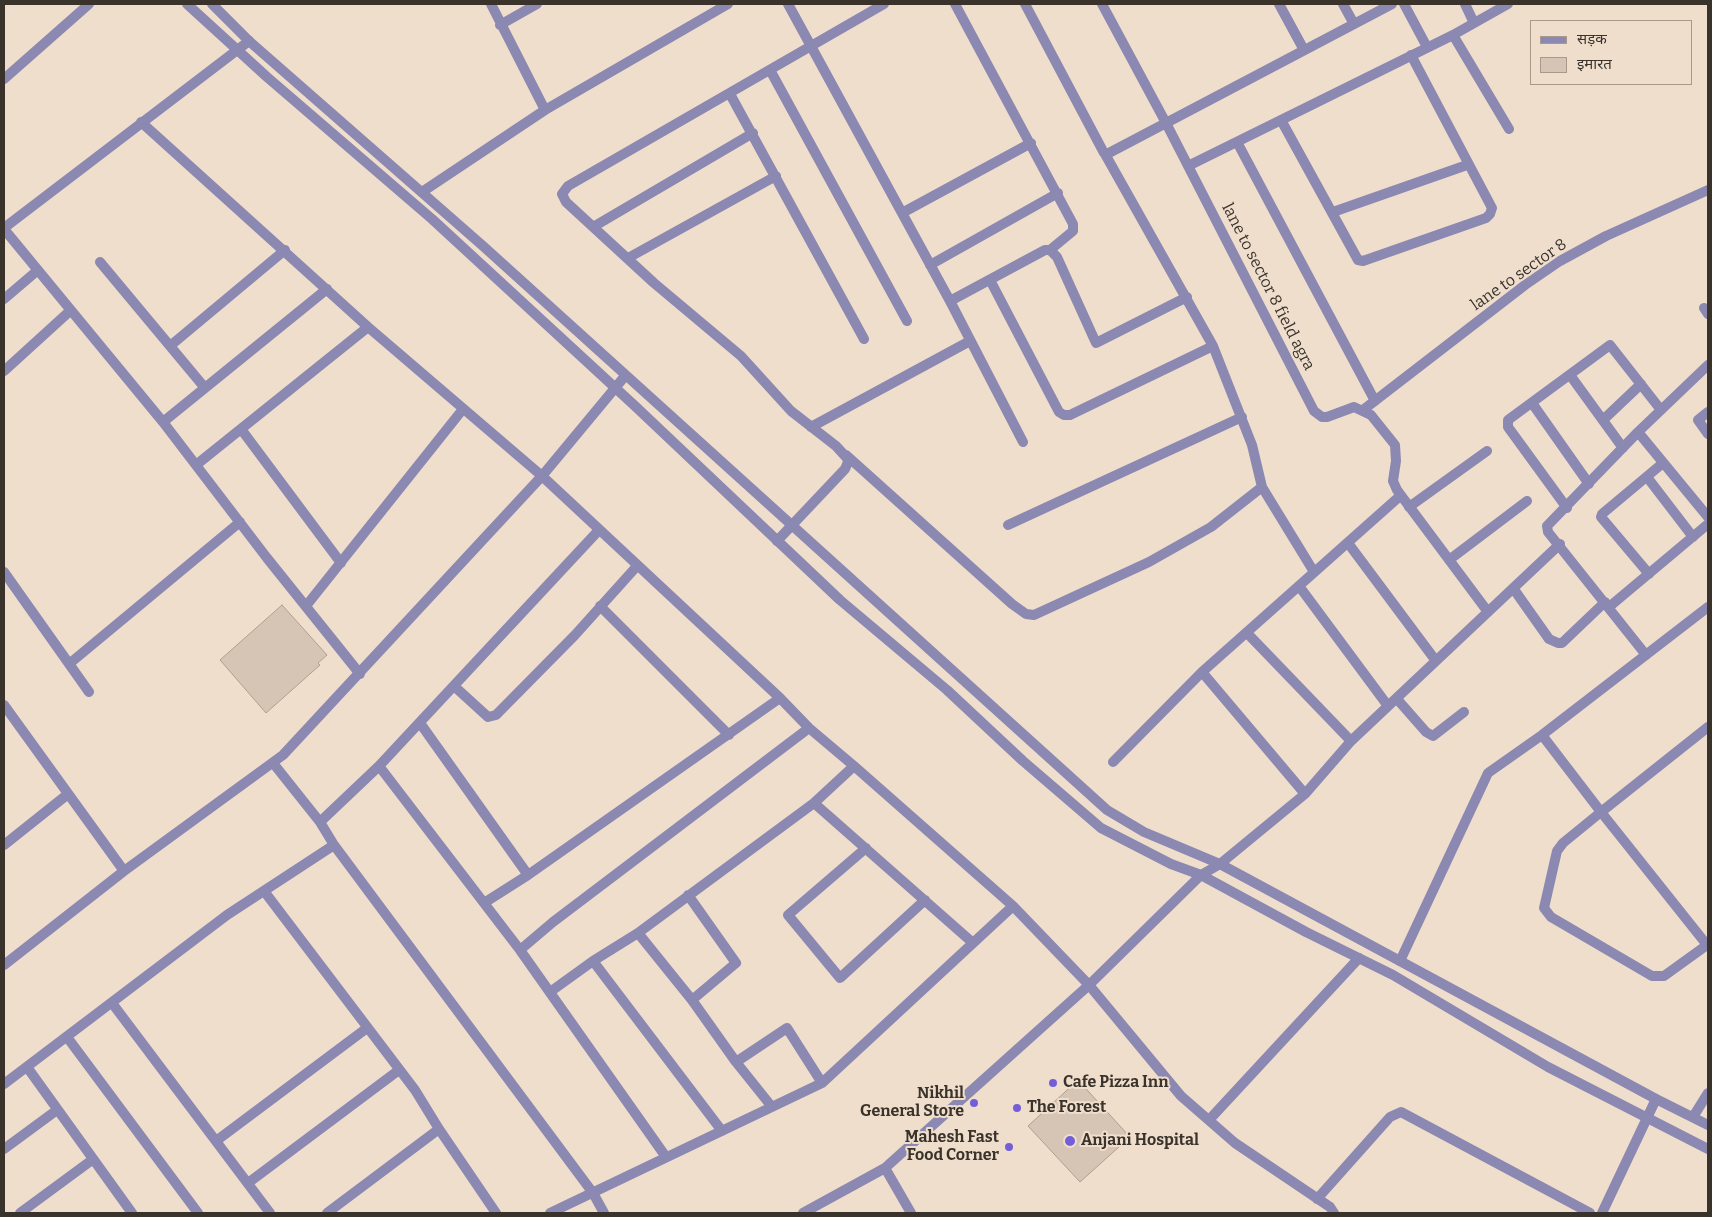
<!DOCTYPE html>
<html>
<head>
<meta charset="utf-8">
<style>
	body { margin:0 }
	#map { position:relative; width:1712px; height:1217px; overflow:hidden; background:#f0decd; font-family:Bitter,"Noto Sans Devanagari",serif }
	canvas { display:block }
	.frame { position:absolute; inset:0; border:5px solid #39332c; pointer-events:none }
	.legend { position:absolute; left:1530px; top:20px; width:162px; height:65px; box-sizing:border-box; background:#f0decd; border:1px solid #a79a8d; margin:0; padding:6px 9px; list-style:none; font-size:15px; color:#39332c }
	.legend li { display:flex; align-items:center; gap:10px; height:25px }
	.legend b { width:25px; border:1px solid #a79a8d }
</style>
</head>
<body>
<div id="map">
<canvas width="1712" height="1217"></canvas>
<div class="frame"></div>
<ul class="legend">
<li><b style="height:6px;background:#8b88b2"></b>सड़क</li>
<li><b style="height:14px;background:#d6c5b4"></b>इमारत</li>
</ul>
</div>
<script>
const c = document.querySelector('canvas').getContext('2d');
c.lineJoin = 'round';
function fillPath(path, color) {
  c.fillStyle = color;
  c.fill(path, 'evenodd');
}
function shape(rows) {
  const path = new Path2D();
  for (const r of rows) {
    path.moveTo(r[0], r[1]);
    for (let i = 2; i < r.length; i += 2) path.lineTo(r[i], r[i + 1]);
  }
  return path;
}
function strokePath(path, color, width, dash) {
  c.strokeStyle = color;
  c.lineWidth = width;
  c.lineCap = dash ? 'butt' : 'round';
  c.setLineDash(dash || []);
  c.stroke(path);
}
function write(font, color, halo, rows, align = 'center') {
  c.font = font + ' Bitter,serif';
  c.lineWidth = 4;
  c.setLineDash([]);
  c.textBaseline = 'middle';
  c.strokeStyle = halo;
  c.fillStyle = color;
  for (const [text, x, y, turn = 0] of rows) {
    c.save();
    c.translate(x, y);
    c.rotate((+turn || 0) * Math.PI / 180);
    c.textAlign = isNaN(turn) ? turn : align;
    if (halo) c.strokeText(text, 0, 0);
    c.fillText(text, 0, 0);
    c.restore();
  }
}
const building = shape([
	[282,605,327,655,318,663,320,665,266,713,220,660,282,605],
	[1078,1080,1130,1137,1080,1182,1028,1126,1078,1080]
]);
fillPath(building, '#d6c5b4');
strokePath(building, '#af9e8d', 1);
strokePath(shape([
	[491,4,545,110],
	[788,4,950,301,1023,442],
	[955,4,1073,224,1073,231,1050,250],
	[1025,4,1104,153,1107,154,1166,123,1314,411,1322,417,1327,417,1354,407,1371,415,1395,445,1396,461,1393,481,1397,490,1488,612],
	[1102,4,1166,123,1392,4],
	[1279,4,1304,50],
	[1343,4,1354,24],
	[1404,4,1427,47],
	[1465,4,1474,23],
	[500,25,537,4],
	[1453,35,1509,129],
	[770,70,907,321],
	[4,79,89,4],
	[730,94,864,339],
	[1281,120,1358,260,1363,261,1486,218,1490,214,1492,208,1411,55],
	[141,122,368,327,542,476,780,698,809,728,854,766],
	[1237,142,1375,401],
	[1105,154,1213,346,1252,445,1262,487,1314,572],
	[1188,166,1453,35,1508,4],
	[422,192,545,110,728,4],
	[1333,212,1467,165],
	[902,213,1031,143],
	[593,227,753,133],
	[4,228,249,41],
	[4,229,163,422,267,558,360,674],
	[628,258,776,176],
	[100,262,205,388],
	[930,265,1058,193],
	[990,280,1059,412,1064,415,1070,415,1213,346],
	[4,299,38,270],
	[950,301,1045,250,1050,250,1057,257,1096,343,1187,297],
	[1704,308,1708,314],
	[170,346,285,250],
	[4,371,71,310],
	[1570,375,1623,448],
	[1532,403,1589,484],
	[1363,410,1525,285,1560,261,1606,236,1708,190],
	[1708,412,1698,420,1708,434],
	[1603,420,1641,384],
	[163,422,327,289],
	[811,427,970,341],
	[241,429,341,563],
	[1638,432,1708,517],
	[846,455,1012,604,1026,614,1034,615,1149,562,1211,527,1262,487],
	[196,465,368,327],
	[1647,477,1693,537],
	[1409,507,1487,451],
	[1567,508,1508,427,1508,420,1610,345,1661,410],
	[1008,525,1242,417],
	[777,541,845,469,848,462,847,458,836,446,791,411,741,356,654,283,566,202,562,194,568,186,884,4],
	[1348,543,1436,661],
	[1449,560,1527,501],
	[4,572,89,692],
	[1649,574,1601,517,1602,514,1663,463],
	[1299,586,1388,706],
	[1513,588,1549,639,1558,643,1562,643,1605,602],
	[306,606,463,409],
	[600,606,729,735],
	[1609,607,1708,524],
	[1247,633,1351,741],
	[1646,655,1548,532,1547,526,1638,432,1708,365],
	[69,664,240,522],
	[1202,672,1305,794],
	[454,686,488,717,496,715,575,635,637,566],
	[1397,699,1426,732,1433,736,1464,712],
	[4,705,124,871],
	[420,723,528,875],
	[1542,735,1601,812,1708,727],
	[1113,762,1202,672,1400,496],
	[273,763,320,822,334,845,593,1193,604,1213],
	[379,766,520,950,666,1157],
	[814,803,973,943],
	[1601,812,1707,945,1664,976,1652,976,1551,917,1544,908,1557,851,1563,843,1601,812],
	[320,822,379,766,599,530],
	[4,845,68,794],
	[866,848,788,915,840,978,925,900],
	[264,891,415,1090,439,1129],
	[484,903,528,875,780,698],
	[638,933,692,1000,736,963,688,895],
	[520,950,553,922,809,728],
	[1400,961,1488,773,1542,735,1708,607],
	[4,965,124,871,283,755,542,476,625,376],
	[550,992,593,961],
	[692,1000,736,1062],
	[112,1003,270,1213],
	[67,1037,198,1213],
	[27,1067,132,1213],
	[4,1084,227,915,334,845],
	[772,1107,736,1062,787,1028,822,1083],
	[1693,1117,1708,1093],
	[1209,1120,1359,958],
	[722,1131,593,961,638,933,814,803,854,766,1013,906],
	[216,1141,367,1028],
	[4,1149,57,1110],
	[885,1168,911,1213],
	[248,1183,399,1070],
	[1317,1199,1390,1117,1401,1112,1590,1213],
	[20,1213,92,1160],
	[327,1213,439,1129,496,1213],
	[550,1213,822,1083,1013,906,1089,985,1181,1096,1235,1143,1330,1207,1334,1213],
	[803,1213,885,1168,1089,985,1201,875,1220,864,1305,794,1351,741,1560,544],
	[1602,1213,1656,1099]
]), '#8b88b2', 10);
strokePath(shape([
	[187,4,267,77,432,219,635,406,840,600,947,690,1023,761,1101,828,1171,864,1201,875,1306,932,1393,975,1548,1067,1708,1149],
	[212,4,249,41,483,246,1107,810,1144,832,1220,864,1656,1099,1708,1125]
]), '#8b88b2', 10);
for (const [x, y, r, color] of [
	[1053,1083,5,"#735ed8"],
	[974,1103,5,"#735ed8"],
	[1017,1108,5,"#735ed8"],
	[1070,1141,6,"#735ed8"],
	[1009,1147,5,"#735ed8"]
]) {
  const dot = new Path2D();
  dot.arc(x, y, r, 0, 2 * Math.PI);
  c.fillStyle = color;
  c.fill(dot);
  strokePath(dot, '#f0decd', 2);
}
write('16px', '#39332c', '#f0decd', [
	["lane to sector 8",1519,275,-35],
	["lane to sector 8 field agra",1268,287,63]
]);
write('bold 16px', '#39332c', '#f0decd', [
	["Cafe Pizza Inn",1063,1083],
	["Nikhil",964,1094,"right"],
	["General Store",964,1112,"right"],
	["The Forest",1027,1108],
	["Mahesh Fast",999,1138,"right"],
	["Food Corner",999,1156,"right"],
	["Anjani Hospital",1081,1141]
], 'left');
</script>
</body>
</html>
